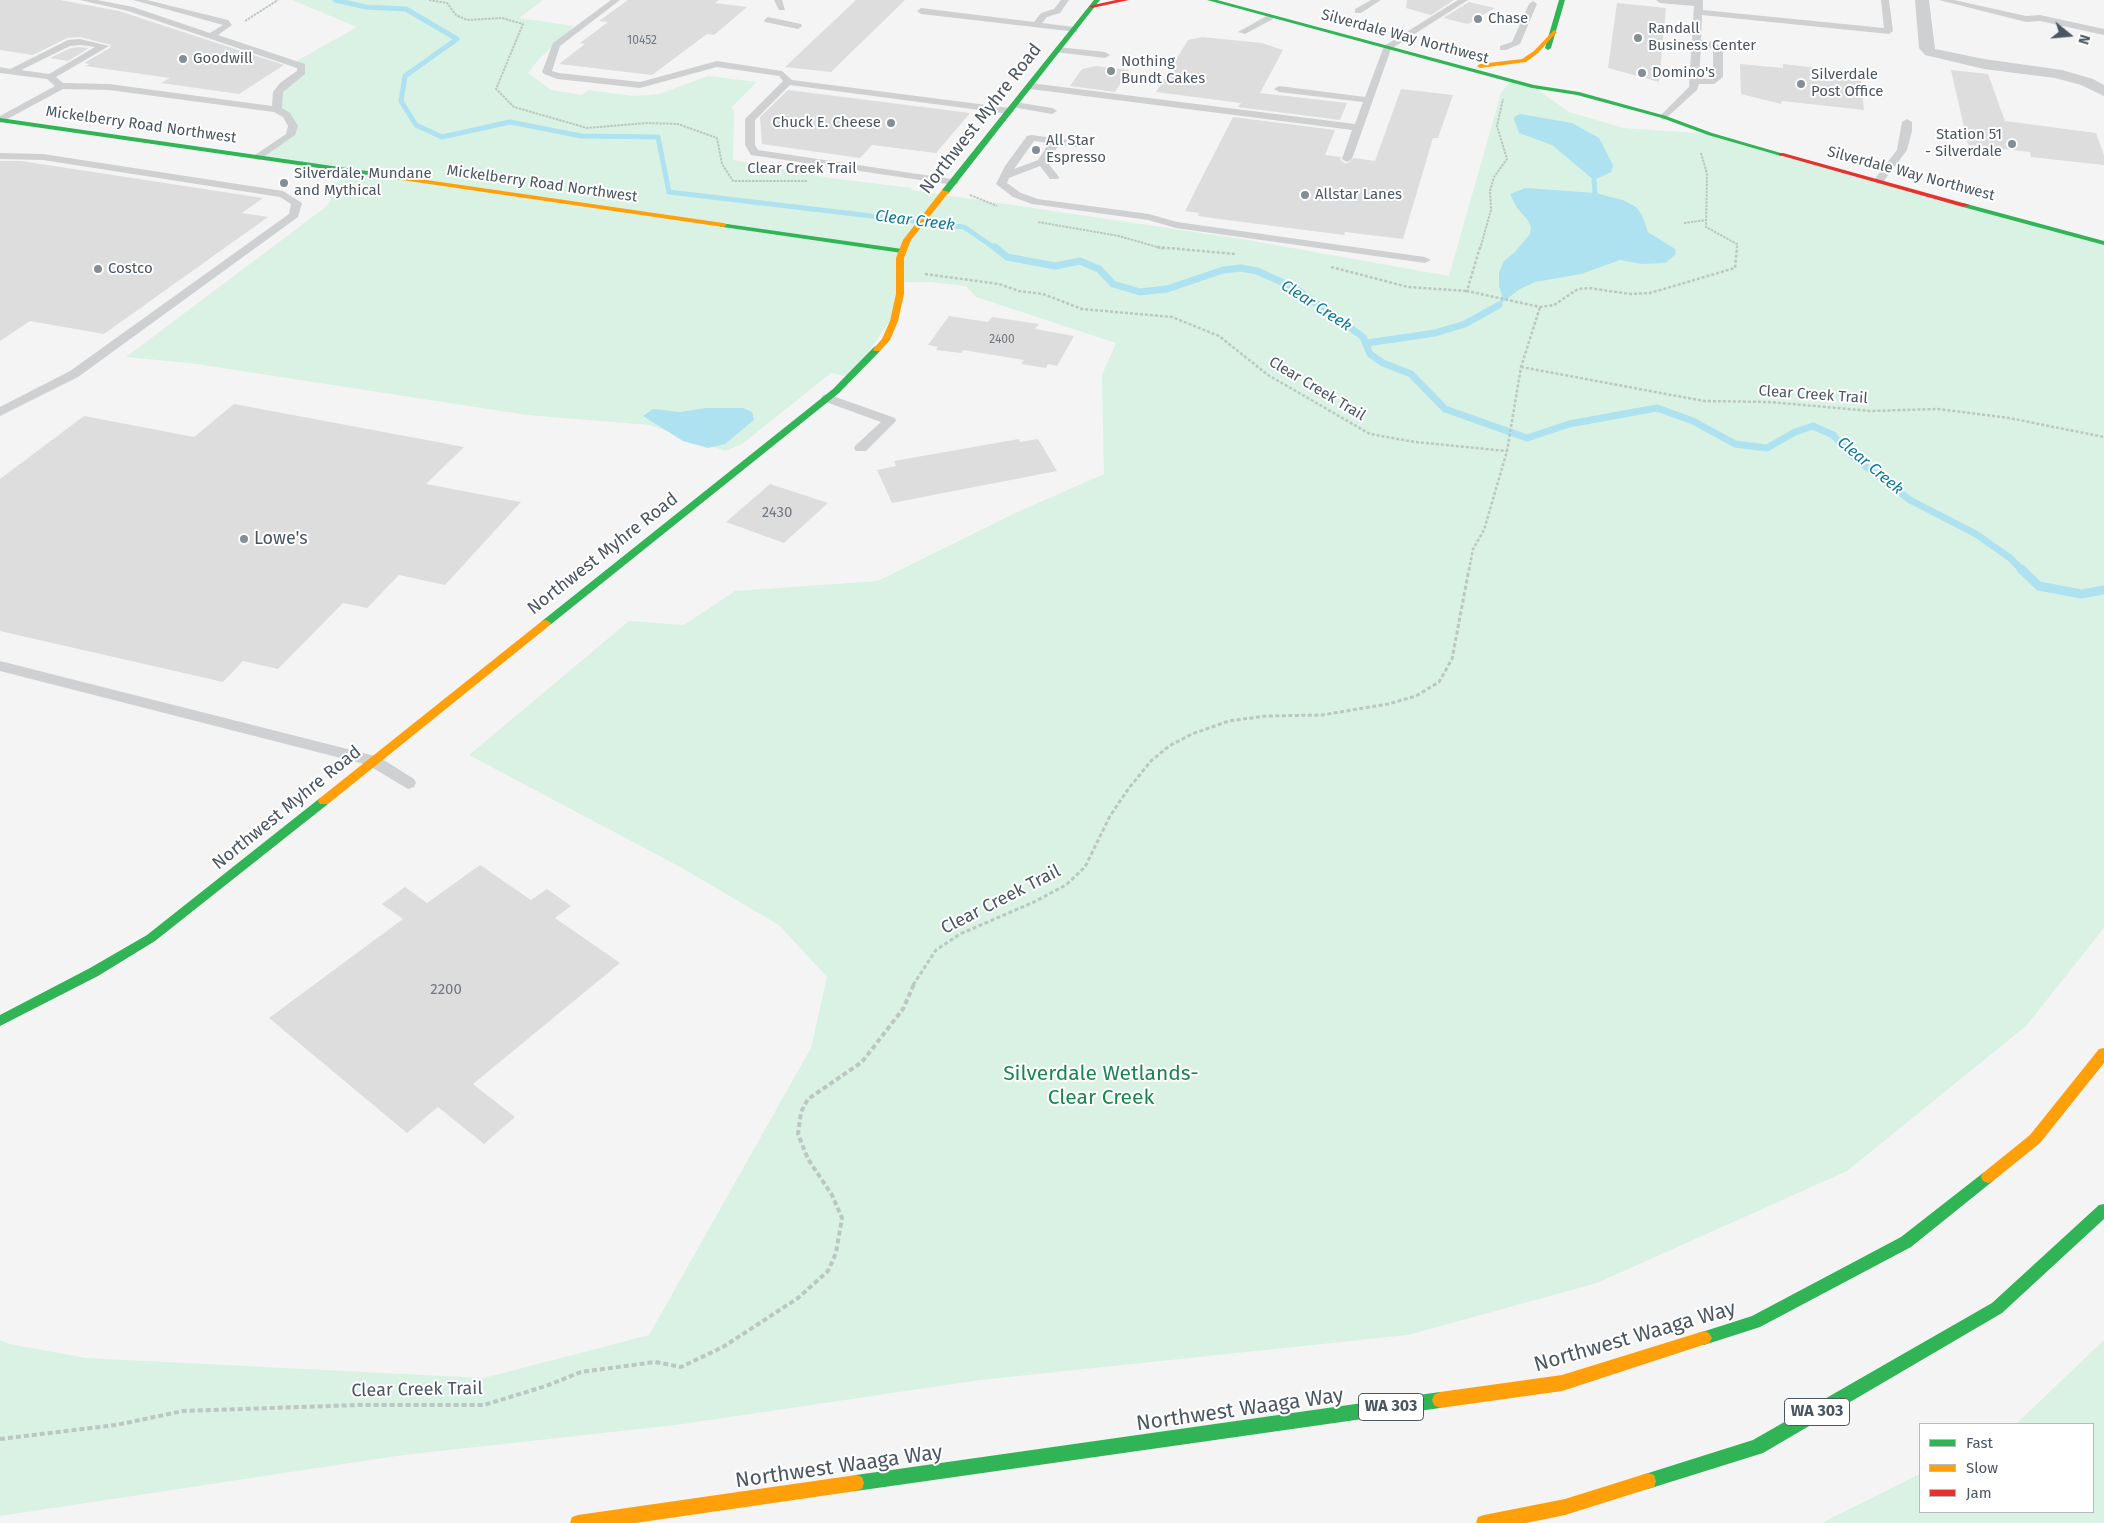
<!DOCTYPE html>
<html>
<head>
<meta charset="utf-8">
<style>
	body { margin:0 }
	#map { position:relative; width:2104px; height:1523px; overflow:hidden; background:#f4f4f4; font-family:"Fira Sans",sans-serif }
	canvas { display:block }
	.legend { position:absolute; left:1919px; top:1423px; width:175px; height:90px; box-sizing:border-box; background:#fff; border:1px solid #b7bbc0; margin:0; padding:6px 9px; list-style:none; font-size:15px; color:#4a5661 }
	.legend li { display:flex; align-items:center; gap:10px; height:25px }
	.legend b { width:25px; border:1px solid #b7bbc0 }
	.north { position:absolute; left:2044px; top:10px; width:50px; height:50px; -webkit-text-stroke:4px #fff; paint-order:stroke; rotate:107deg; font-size:14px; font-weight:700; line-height:20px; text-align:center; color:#4a5661 }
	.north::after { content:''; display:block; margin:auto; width:18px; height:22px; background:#4a5661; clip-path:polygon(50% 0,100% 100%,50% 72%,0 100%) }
</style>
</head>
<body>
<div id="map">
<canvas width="2104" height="1523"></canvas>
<ul class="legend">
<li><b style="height:6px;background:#30b455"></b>Fast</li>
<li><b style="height:6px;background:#ff9f0a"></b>Slow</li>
<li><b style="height:6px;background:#e5322d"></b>Jam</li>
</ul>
<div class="north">N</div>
</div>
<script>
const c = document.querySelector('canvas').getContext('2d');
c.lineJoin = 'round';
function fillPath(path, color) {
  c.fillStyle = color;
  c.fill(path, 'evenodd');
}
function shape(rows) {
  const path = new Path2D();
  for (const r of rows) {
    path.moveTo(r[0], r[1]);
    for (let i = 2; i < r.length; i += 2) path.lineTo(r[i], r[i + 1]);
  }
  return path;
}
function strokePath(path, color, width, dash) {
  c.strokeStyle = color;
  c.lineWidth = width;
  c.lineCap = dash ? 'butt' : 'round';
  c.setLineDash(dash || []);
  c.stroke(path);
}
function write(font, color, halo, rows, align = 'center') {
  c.font = font + ' "Fira Sans",sans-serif';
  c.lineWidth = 4;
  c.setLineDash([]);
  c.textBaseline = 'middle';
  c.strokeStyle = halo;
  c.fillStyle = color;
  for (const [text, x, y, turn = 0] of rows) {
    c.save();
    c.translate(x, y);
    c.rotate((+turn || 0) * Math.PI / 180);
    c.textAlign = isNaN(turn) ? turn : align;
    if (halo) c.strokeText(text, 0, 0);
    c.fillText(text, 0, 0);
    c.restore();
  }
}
fillPath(shape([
	[292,0,543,0,519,18,574,26,538,60,528,73,551,90,582,95,588,90,633,96,659,94,708,76,757,82,731,108,734,109,733,160,830,178,912,188,911,190,1242,239,1449,276,1501,93,1511,81,1534,87,1569,112,1624,128,1710,134,2104,243,2104,928,2026,1026,1847,1171,1597,1283,1408,1335,980,1380,676,1425,403,1455,0,1516,0,1340,9,1344,86,1358,484,1378,649,1335,811,1048,827,977,779,925,682,868,469,755,629,621,684,625,735,591,878,581,1013,514,1104,474,1102,375,1116,343,976,297,966,286,930,282,900,282,896,312,851,377,831,373,742,444,725,451,650,425,527,415,190,363,126,357,327,206,331,200,327,190,333,182,340,182,337,169,259,157,290,135,293,126,277,109,277,94,300,73,295,62,357,27],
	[2104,1340,2104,1523,1821,1523,1920,1474,1920,1512,2093,1512,2093,1424,2016,1424]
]), '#d9f2e3');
fillPath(shape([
	[1520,114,1572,123,1599,138,1613,165,1611,172,1594,180,1552,145,1519,133,1514,119,1515,116],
	[1525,188,1595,193,1623,200,1636,207,1642,215,1648,232,1675,249,1676,254,1665,263,1642,264,1620,260,1581,274,1535,282,1520,289,1499,305,1502,296,1499,286,1499,273,1504,261,1515,252,1530,234,1531,227,1527,219,1517,208,1510,194],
	[706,408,743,408,752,412,754,420,725,444,708,448,683,441,643,416,653,409,680,412]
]), '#aee2f0');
strokePath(shape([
	[335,0,366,7,406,9,457,39,405,76,401,101,416,125,442,137,510,122,581,136,658,137,669,192,964,227,996,249],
	[1594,180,1595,193]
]), '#aee2f0', 5);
strokePath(shape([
	[995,247,1007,257,1055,266,1080,261,1099,269,1113,284,1140,292,1167,289,1223,270,1241,268,1257,271,1295,288,1363,337,1370,354,1383,363,1411,374,1445,409,1527,438,1569,424,1657,408,1693,421,1735,444,1767,448,1795,432,1813,426,1833,435,1852,456,1910,500,1976,534,2010,558,2022,570],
	[1367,343,1435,333,1465,324,1499,305]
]), '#aee2f0', 7);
strokePath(shape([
	[2021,569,2039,586,2081,594,2104,590]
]), '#aee2f0', 9);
fillPath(shape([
	[0,0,60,0,119,11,284,65,239,94,161,83,170,78,85,66,90,64,84,63,110,48,111,45,80,37,67,38,33,55,0,50],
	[628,0,719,0,715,3,747,7,714,35,707,34,652,75,559,64,585,44,580,43,608,22,599,21],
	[856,0,905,0,831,72,785,67],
	[1407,0,1454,0,1431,15,1406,8],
	[1469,2,1495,8,1468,24,1443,18],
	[1617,3,1666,8,1659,82,1608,68],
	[1202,37,1262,43,1283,50,1260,93,1347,103,1340,120,1238,107,1241,103,1156,92,1188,40],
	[80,47,89,48,68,61,50,58,71,48],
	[1740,64,1783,68,1783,64,1860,73,1864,110,1782,101,1781,104,1741,94],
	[1096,66,1129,70,1115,92,1070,86,1082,69],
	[1951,70,1988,74,2005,121,2096,133,2104,155,2104,165,2031,157,2030,152,1968,145],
	[1401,89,1453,95,1438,138,1433,138,1403,239,1345,232,1344,235,1227,220,1198,216,1199,213,1185,211,1233,117,1335,130,1325,155,1341,157,1340,160,1346,164,1354,158,1375,161],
	[788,90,970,113,936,153,872,145,860,158,762,144,760,117],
	[0,161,21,161,263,198,242,213,268,217,104,334,30,321,0,341],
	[949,316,988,322,992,317,1039,324,1035,329,1074,336,1057,366,1048,364,1046,368,1021,364,1024,360,963,350,961,353,936,350,938,347,928,345],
	[234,404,464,447,426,484,521,502,445,585,399,575,367,608,343,603,278,669,243,661,223,682,0,631,0,479,84,416,194,437],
	[1019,439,1020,442,1038,439,1057,471,892,503,877,470,896,466,894,461],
	[770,484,828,503,784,543,726,522],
	[480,865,531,900,547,889,571,906,555,918,620,963,473,1084,515,1117,484,1144,438,1107,407,1133,269,1018,403,919,382,904,405,887,427,903]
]), '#ddddde');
strokePath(shape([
	[429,0,447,3,456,15,467,20,502,18,523,24,496,89,514,107,587,128,647,123,678,124,717,138,722,164,733,181,807,181],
	[245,21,278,0],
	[1701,153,1707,174,1706,227,1737,244,1737,249],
	[970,195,997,206],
	[1038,222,1119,236,1164,249],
	[1684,223,1707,220],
	[1480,249,1491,210,1490,191,1494,177,1507,159,1497,126,1503,99]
]), '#bcc7c4', 2, [2.5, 1]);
strokePath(shape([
	[1157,247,1235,254],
	[1480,247,1467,291,1540,307,1554,305,1578,289,1589,288,1630,294,1650,293,1735,268,1737,247],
	[1331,267,1408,287,1467,291],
	[925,274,999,284,1019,291,1043,294,1082,309,1172,317,1219,336,1268,375,1370,434,1415,442,1507,451],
	[1521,367,1704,401,1769,402,1871,411,1938,409,2009,418,2104,437],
	[1469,570,1473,549,1484,530,1507,451,1521,367,1540,307]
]), '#bcc7c4', 2.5, [3, 2]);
strokePath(shape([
	[913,985,936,950,960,934,1034,902,1066,885,1085,867,1110,816,1129,788,1151,761,1169,746,1192,734,1229,721,1266,716,1322,715,1388,704,1416,696,1439,682,1452,659,1469,569]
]), '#bcc7c4', 3, [4, 2.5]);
strokePath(shape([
	[0,1439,116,1425,183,1411,359,1405,484,1405,546,1386,581,1372,655,1362,681,1367,723,1347,798,1298,828,1271,836,1253,842,1218,832,1195,808,1159,798,1134,801,1112,808,1099,862,1062,903,1009,914,984]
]), '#bcc7c4', 4, [5, 3]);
fillPath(shape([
	[80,0,97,0,133,7,210,33,223,25,133,0,147,0,228,20,232,25,218,35,305,64,305,74,283,92,282,108,290,113,298,126,295,135,259,160,255,159,255,155,286,134,288,126,283,117,274,112,109,90,63,89,0,123,0,116,55,86,47,79,0,73,0,67,10,69,68,40,80,39,109,46,56,77,63,83,109,84,272,106,273,92,280,83,297,71,297,68,128,11,80,0],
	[80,45,95,47,49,74,21,70,70,46,80,45],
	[611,0,620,0,560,46,552,71,559,73,640,82,717,61,782,71,792,80,1010,108,1015,111,1010,114,790,85,755,120,755,145,758,150,958,180,958,184,954,185,751,155,745,145,745,119,783,81,779,76,717,67,640,88,557,79,544,74,542,72,553,43,611,0],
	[774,0,782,0,785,10,779,10,774,0],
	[1061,0,1069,0,1060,13,1047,17,1042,23,1074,27,1077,28,1077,32,921,14,917,11,921,8,1034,22,1041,13,1054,9,1061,0],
	[1371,0,1381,0,1361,13,1355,13,1355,9,1371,0],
	[1458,0,1468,0,1391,49,1352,159,1347,162,1342,159,1352,130,1030,89,1025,86,1030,83,1355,124,1363,102,1279,92,1274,89,1279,86,1365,97,1384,46,1458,0],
	[1656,0,1703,0,1703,10,1884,28,1881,0,1889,0,1893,31,1889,34,1702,15,1701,40,1716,43,1723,48,1723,77,1714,84,1699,84,1697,90,1664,120,1661,119,1661,115,1689,87,1694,6,1660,3,1656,0],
	[1701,45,1713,49,1713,76,1709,79,1699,78,1701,45],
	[1939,0,1954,0,2026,16,2040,15,2104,29,2104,35,2040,21,2026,22,1939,0],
	[1533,1,1537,4,1520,44,1506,50,1500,50,1500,46,1512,42,1529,4,1533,1],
	[1270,14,1274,17,1273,19,1245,34,1238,32,1270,14],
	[768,17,801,24,802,26,798,29,765,22,764,20,768,17],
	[1058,47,1105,52,1110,55,1105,58,1055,52,1055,48,1058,47],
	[1015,102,1052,108,1057,111,1052,114,1012,107,1010,105,1015,102],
	[1907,119,1912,122,1912,131,1907,150,1883,182,1875,182,1874,180,1897,150,1902,122,1907,119],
	[1031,135,1076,141,1081,144,1076,147,1059,145,1047,162,1059,177,1058,179,1050,179,1040,166,1009,178,1007,183,1021,193,1038,199,1149,214,1177,222,1425,257,1431,260,1425,263,1176,228,1148,220,1032,204,1013,197,996,184,1005,166,1027,136,1031,135],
	[1034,141,1049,143,1038,160,1014,169,1034,141],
	[0,153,43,154,283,191,302,203,298,217,78,377,0,416,0,407,70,371,289,214,291,204,280,197,43,160,0,159,0,153],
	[827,394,895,418,896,421,866,451,856,451,854,448,856,445,881,422,823,401,821,398,823,395,827,394],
	[0,661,379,757,414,779,416,783,414,787,408,789,368,765,0,671,0,661]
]), '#ced0d2');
fillPath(shape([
	[1915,0,1929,0,1935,49,1984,59,2062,70,2093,79,2104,85,2104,96,2081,85,2055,78,1984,69,1925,55,1919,48,1915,0]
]), '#ced0d2');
fillPath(shape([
	[1094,0,1100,0,948,194,942,194,942,190,1094,0],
	[1207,0,1217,0,1534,85,1579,92,1666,116,1712,133,1784,154,1781,156,1708,135,1662,118,1577,95,1532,88,1207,0],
	[1559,0,1565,0,1551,48,1548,50,1545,48,1559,0],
	[0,118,395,175,399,177,395,179,0,122,0,118],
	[1963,203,2104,241,2104,245,1963,207,1963,203],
	[720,223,902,249,906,251,902,253,723,227,720,227,720,223],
	[877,346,881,349,880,351,839,393,550,625,542,625,541,623,542,621,833,389,874,347,877,346],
	[324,797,330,801,328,804,155,941,98,976,0,1026,0,1015,90,968,147,935,320,798,324,797],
	[1988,1171,1993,1173,1995,1177,1993,1181,1911,1247,1760,1327,1704,1345,1699,1343,1696,1338,1699,1333,1752,1316,1901,1237,1983,1173,1988,1171],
	[2104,1204,2104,1219,2002,1313,1763,1453,1648,1489,1642,1487,1640,1481,1642,1475,1753,1440,1992,1303,2099,1205,2104,1204],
	[1440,1392,1446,1395,1448,1400,1446,1405,1440,1408,856,1491,850,1489,848,1483,850,1477,856,1475,1440,1392]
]), '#30b455');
fillPath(shape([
	[1554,30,1557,32,1556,33,1538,53,1526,62,1480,68,1477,66,1480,64,1522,59,1534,51,1554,30],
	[392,175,723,223,727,225,723,227,395,179,391,177,392,175],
	[942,190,949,192,911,240,904,258,904,294,898,321,890,340,880,351,874,351,873,349,882,339,890,321,896,294,896,258,903,240,942,190],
	[546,620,551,623,550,625,328,804,320,804,318,801,320,798,542,621,546,620],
	[2104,1048,2104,1063,2040,1143,1993,1181,1988,1183,1983,1181,1981,1177,1983,1173,2030,1135,2099,1049,2104,1048],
	[1704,1331,1709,1333,1712,1338,1709,1343,1562,1391,1440,1408,1434,1405,1432,1400,1434,1395,1440,1392,1562,1375,1704,1331],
	[1648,1473,1654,1475,1656,1481,1654,1487,1565,1515,1526,1523,1476,1523,1478,1517,1484,1515,1565,1499,1648,1473],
	[856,1475,862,1477,864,1483,862,1489,856,1491,635,1523,570,1523,572,1517,578,1515,856,1475]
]), '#ff9f0a');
fillPath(shape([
	[1116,0,1129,0,1092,8,1089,6,1116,0],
	[1779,153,1783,153,1970,205,1963,207,1779,155,1779,153]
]), '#e5322d');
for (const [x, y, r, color] of [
	[1478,19,5,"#868d94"],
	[1638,38,5,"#868d94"],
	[183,59,5,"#868d94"],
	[1111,71,5,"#868d94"],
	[1642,73,5,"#868d94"],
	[1801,84,5,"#868d94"],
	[891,123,5,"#868d94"],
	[2012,144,5,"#868d94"],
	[1036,150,5,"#868d94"],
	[284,183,5,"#868d94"],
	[1305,195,5,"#868d94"],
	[98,269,5,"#868d94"],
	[244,539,5,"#868d94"]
]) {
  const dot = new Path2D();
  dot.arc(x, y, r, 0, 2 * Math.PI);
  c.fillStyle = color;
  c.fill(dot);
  strokePath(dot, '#fff', 2);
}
write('12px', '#707881', null, [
	["10452",642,41],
	["2400",1002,340]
]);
write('15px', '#4a5661', '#fff', [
	["Chase",1488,19],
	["Randall",1648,29],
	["Business Center",1648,46],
	["Goodwill",193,59],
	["Nothing",1121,62],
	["Bundt Cakes",1121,79],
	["Domino's",1652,73],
	["Silverdale",1811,75],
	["Post Office",1811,92],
	["Chuck E. Cheese",881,123,"right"],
	["Station 51",2002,135,"right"],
	["- Silverdale",2002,152,"right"],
	["All Star",1046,141],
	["Espresso",1046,158],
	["Silverdale, Mundane",294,174],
	["and Mythical",294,191],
	["Allstar Lanes",1315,195],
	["Costco",108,269]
], 'left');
write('15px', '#4a5661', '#fff', [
	["Silverdale Way Northwest",1405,37,15],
	["Mickelberry Road Northwest",141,125,8],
	["Clear Creek Trail",802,169],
	["Silverdale Way Northwest",1911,174,15],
	["Mickelberry Road Northwest",542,184,8],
	["Clear Creek Trail",1317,389,31],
	["Clear Creek Trail",1813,395,4]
]);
write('15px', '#707881', null, [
	["2430",777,513],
	["2200",446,990]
]);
write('italic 16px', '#0c7c9b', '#fff', [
	["Clear Creek",915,221,7],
	["Clear Creek",1316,306,33],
	["Clear Creek",1870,466,40]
]);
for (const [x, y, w] of [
	[1391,1407,65],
	[1817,1412,65]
]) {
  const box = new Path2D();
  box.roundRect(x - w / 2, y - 13.5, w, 27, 4);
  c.fillStyle = '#fff';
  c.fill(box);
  strokePath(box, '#4a5661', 1);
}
write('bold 16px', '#4a5661', null, [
	["WA 303",1391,1407],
	["WA 303",1817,1412]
]);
write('18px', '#4a5661', '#fff', [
	["Northwest Myhre Road",981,119,-52],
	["Northwest Myhre Road",603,554,-38],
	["Northwest Myhre Road",287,808,-39],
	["Clear Creek Trail",1001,900,-27],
	["Clear Creek Trail",417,1390,-1]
]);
write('18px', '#4a5661', '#fff', [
	["Lowe's",254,539]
], 'left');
write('21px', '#17864f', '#fff', [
	["Silverdale Wetlands-",1101,1074],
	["Clear Creek",1101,1098]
]);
write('21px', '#4a5661', '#fff', [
	["Northwest Waaga Way",1635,1337,-16],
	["Northwest Waaga Way",1240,1410,-8],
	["Northwest Waaga Way",839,1467,-8]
]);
</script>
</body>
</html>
